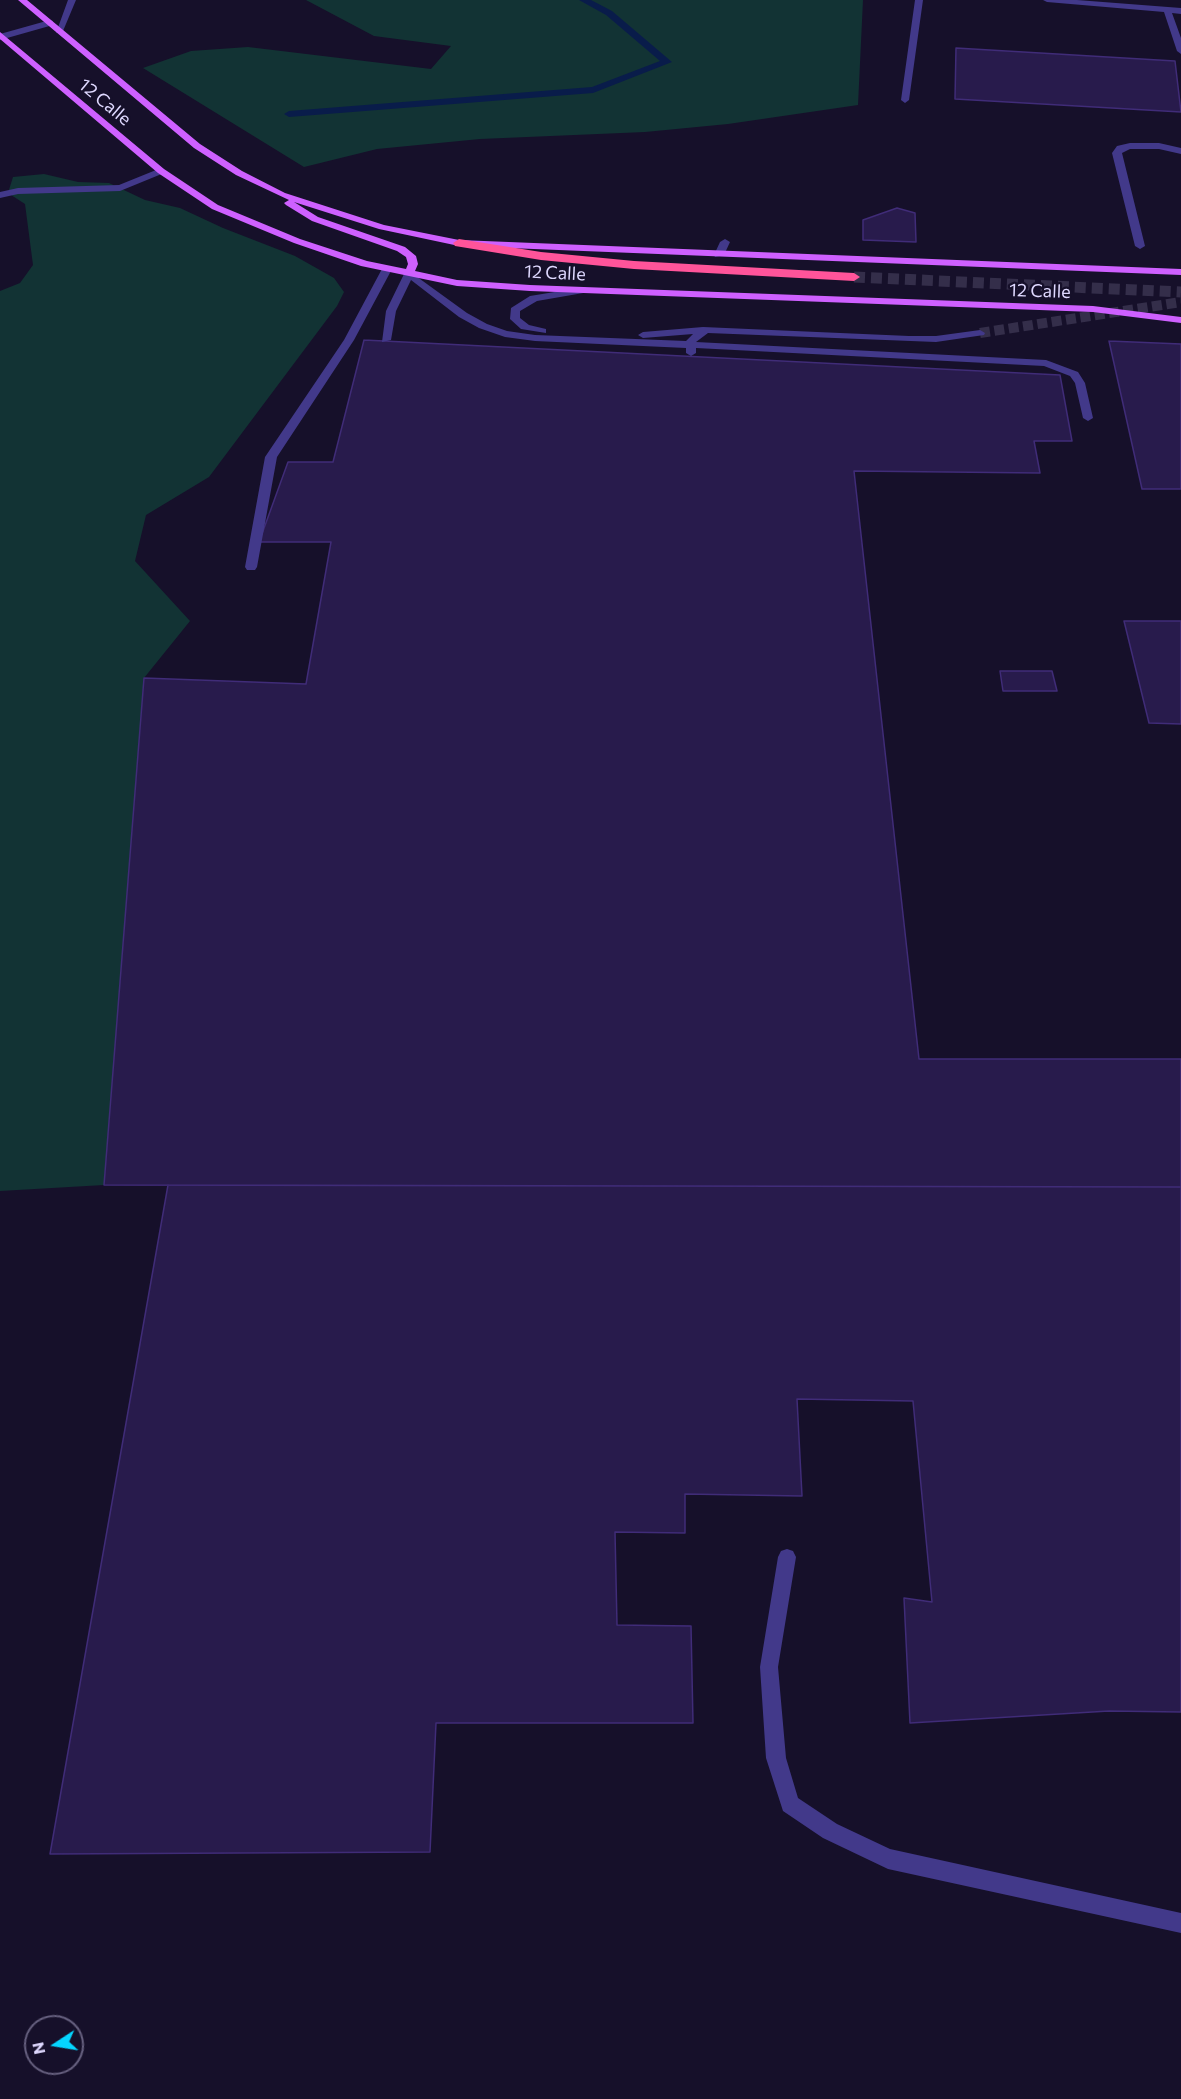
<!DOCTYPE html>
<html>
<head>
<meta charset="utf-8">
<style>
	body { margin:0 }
	#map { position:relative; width:1181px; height:2099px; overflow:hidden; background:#16102a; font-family:Commissioner,sans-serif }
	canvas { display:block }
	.north { position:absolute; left:24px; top:2015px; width:60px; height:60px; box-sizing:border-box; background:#16102a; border:2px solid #66607f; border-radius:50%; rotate:258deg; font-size:16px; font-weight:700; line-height:24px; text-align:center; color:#dfd9ff }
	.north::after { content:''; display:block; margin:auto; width:21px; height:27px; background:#05d5ff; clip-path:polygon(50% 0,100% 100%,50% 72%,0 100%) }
</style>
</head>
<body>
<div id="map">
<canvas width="1181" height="2099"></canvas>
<div class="north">N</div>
</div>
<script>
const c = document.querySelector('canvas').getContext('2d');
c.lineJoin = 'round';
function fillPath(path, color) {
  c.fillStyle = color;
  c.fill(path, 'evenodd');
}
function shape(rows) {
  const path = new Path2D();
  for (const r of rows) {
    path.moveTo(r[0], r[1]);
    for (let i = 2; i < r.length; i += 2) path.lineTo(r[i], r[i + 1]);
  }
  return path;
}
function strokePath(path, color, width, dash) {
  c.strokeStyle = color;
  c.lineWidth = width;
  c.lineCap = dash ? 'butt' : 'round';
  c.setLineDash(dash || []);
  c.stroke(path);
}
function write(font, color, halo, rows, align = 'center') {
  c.font = font + ' Commissioner,sans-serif';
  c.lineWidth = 4.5;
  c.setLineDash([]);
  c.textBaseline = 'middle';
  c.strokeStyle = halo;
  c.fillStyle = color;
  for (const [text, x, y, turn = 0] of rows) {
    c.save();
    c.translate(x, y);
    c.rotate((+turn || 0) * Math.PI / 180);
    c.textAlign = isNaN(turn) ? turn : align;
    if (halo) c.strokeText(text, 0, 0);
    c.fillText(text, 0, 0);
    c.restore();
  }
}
fillPath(shape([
	[306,0,863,0,858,105,728,124,645,132,480,139,377,149,304,167,143,68,191,51,248,47,431,69,451,46,374,36],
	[44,174,78,182,109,183,145,200,180,208,223,228,295,256,334,278,344,292,337,306,209,477,146,515,135,561,190,621,144,678,104,1185,0,1191,0,291,20,283,33,265,25,204,8,193,13,177]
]), '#123334');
fillPath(shape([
	[579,0,591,0,612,11,672,62,593,93,289,117,284,114,289,111,592,87,660,61,606,15,579,0]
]), '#091c4a');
const building = shape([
	[956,48,1175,61,1181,112,955,99,956,48],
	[897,208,915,213,916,242,863,240,863,220,897,208],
	[364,340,1060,375,1072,441,1034,441,1040,473,854,471,919,1059,1181,1059,1181,1187,104,1185,144,678,306,684,331,542,259,542,288,462,333,462,364,340],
	[1109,341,1181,344,1181,489,1142,489,1109,341],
	[1124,621,1181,621,1181,724,1149,723,1124,621],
	[1000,671,1052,671,1057,691,1003,691,1000,671],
	[168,1185,1181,1187,1181,1712,1109,1711,910,1723,904,1598,932,1602,913,1401,797,1399,802,1496,685,1494,685,1533,615,1532,617,1625,691,1626,693,1723,436,1723,430,1852,50,1854,168,1185]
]);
fillPath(building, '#281b4c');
strokePath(building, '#402c78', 1.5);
strokePath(shape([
	[980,333,1181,302]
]), '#342e4a', 10, [10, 4.5]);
strokePath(shape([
	[854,277,1181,292]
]), '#342e4a', 11, [11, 6]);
fillPath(shape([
	[68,0,76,0,63,31,56,33,68,0],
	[915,0,923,0,909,100,905,103,901,100,915,0],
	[1043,0,1077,0,1181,8,1181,14,1172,13,1181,38,1181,54,1177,51,1164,12,1047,2,1043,0],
	[50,20,53,21,53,25,0,40,0,34,50,20],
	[1130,143,1159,143,1181,148,1181,154,1159,149,1130,149,1122,153,1145,246,1140,249,1135,246,1112,153,1117,146,1130,143],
	[161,168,164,169,164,173,120,191,18,194,0,198,0,192,18,188,119,185,161,168],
	[725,239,730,242,724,255,715,257,714,255,720,242,725,239],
	[383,267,392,269,354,340,277,457,257,567,255,570,247,570,245,567,265,457,344,340,383,267],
	[409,271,467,313,487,324,507,331,535,335,686,341,693,334,643,338,638,335,643,332,703,327,909,336,936,336,980,330,985,333,984,335,936,342,708,333,696,342,1046,360,1078,372,1085,383,1093,418,1088,421,1083,418,1075,383,1070,376,1044,366,696,348,696,353,691,356,686,353,686,348,535,341,505,337,479,328,459,317,411,280,396,311,391,340,382,342,386,311,404,274,409,271],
	[585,287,590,290,589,292,537,301,520,311,520,318,529,325,546,329,546,333,521,329,510,319,511,308,530,296,585,287],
	[787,1549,793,1551,796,1557,778,1667,786,1758,798,1798,837,1824,890,1849,1181,1913,1181,1933,888,1869,823,1838,783,1811,766,1758,760,1667,778,1557,781,1551,787,1549]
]), '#42398a');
fillPath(shape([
	[18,0,27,0,200,144,242,171,285,193,384,225,459,240,1181,269,1181,275,459,246,379,229,294,202,318,217,405,247,416,256,418,264,415,271,457,280,530,285,1093,306,1181,317,1181,323,1093,312,530,291,457,286,361,266,294,243,212,209,158,173,0,39,0,32,164,169,218,205,300,239,367,261,406,269,408,264,406,257,397,251,312,221,286,205,284,203,289,200,236,175,194,148,18,0]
]), '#ce60ff');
fillPath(shape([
	[459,239,541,252,634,261,854,273,860,277,854,281,634,269,541,260,455,246,453,243,459,239]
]), '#ff549a');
write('18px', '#dfd9ff', '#16102a', [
	["12 Calle",105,102,40],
	["12 Calle",555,273,3],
	["12 Calle",1040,291,2]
]);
</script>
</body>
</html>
